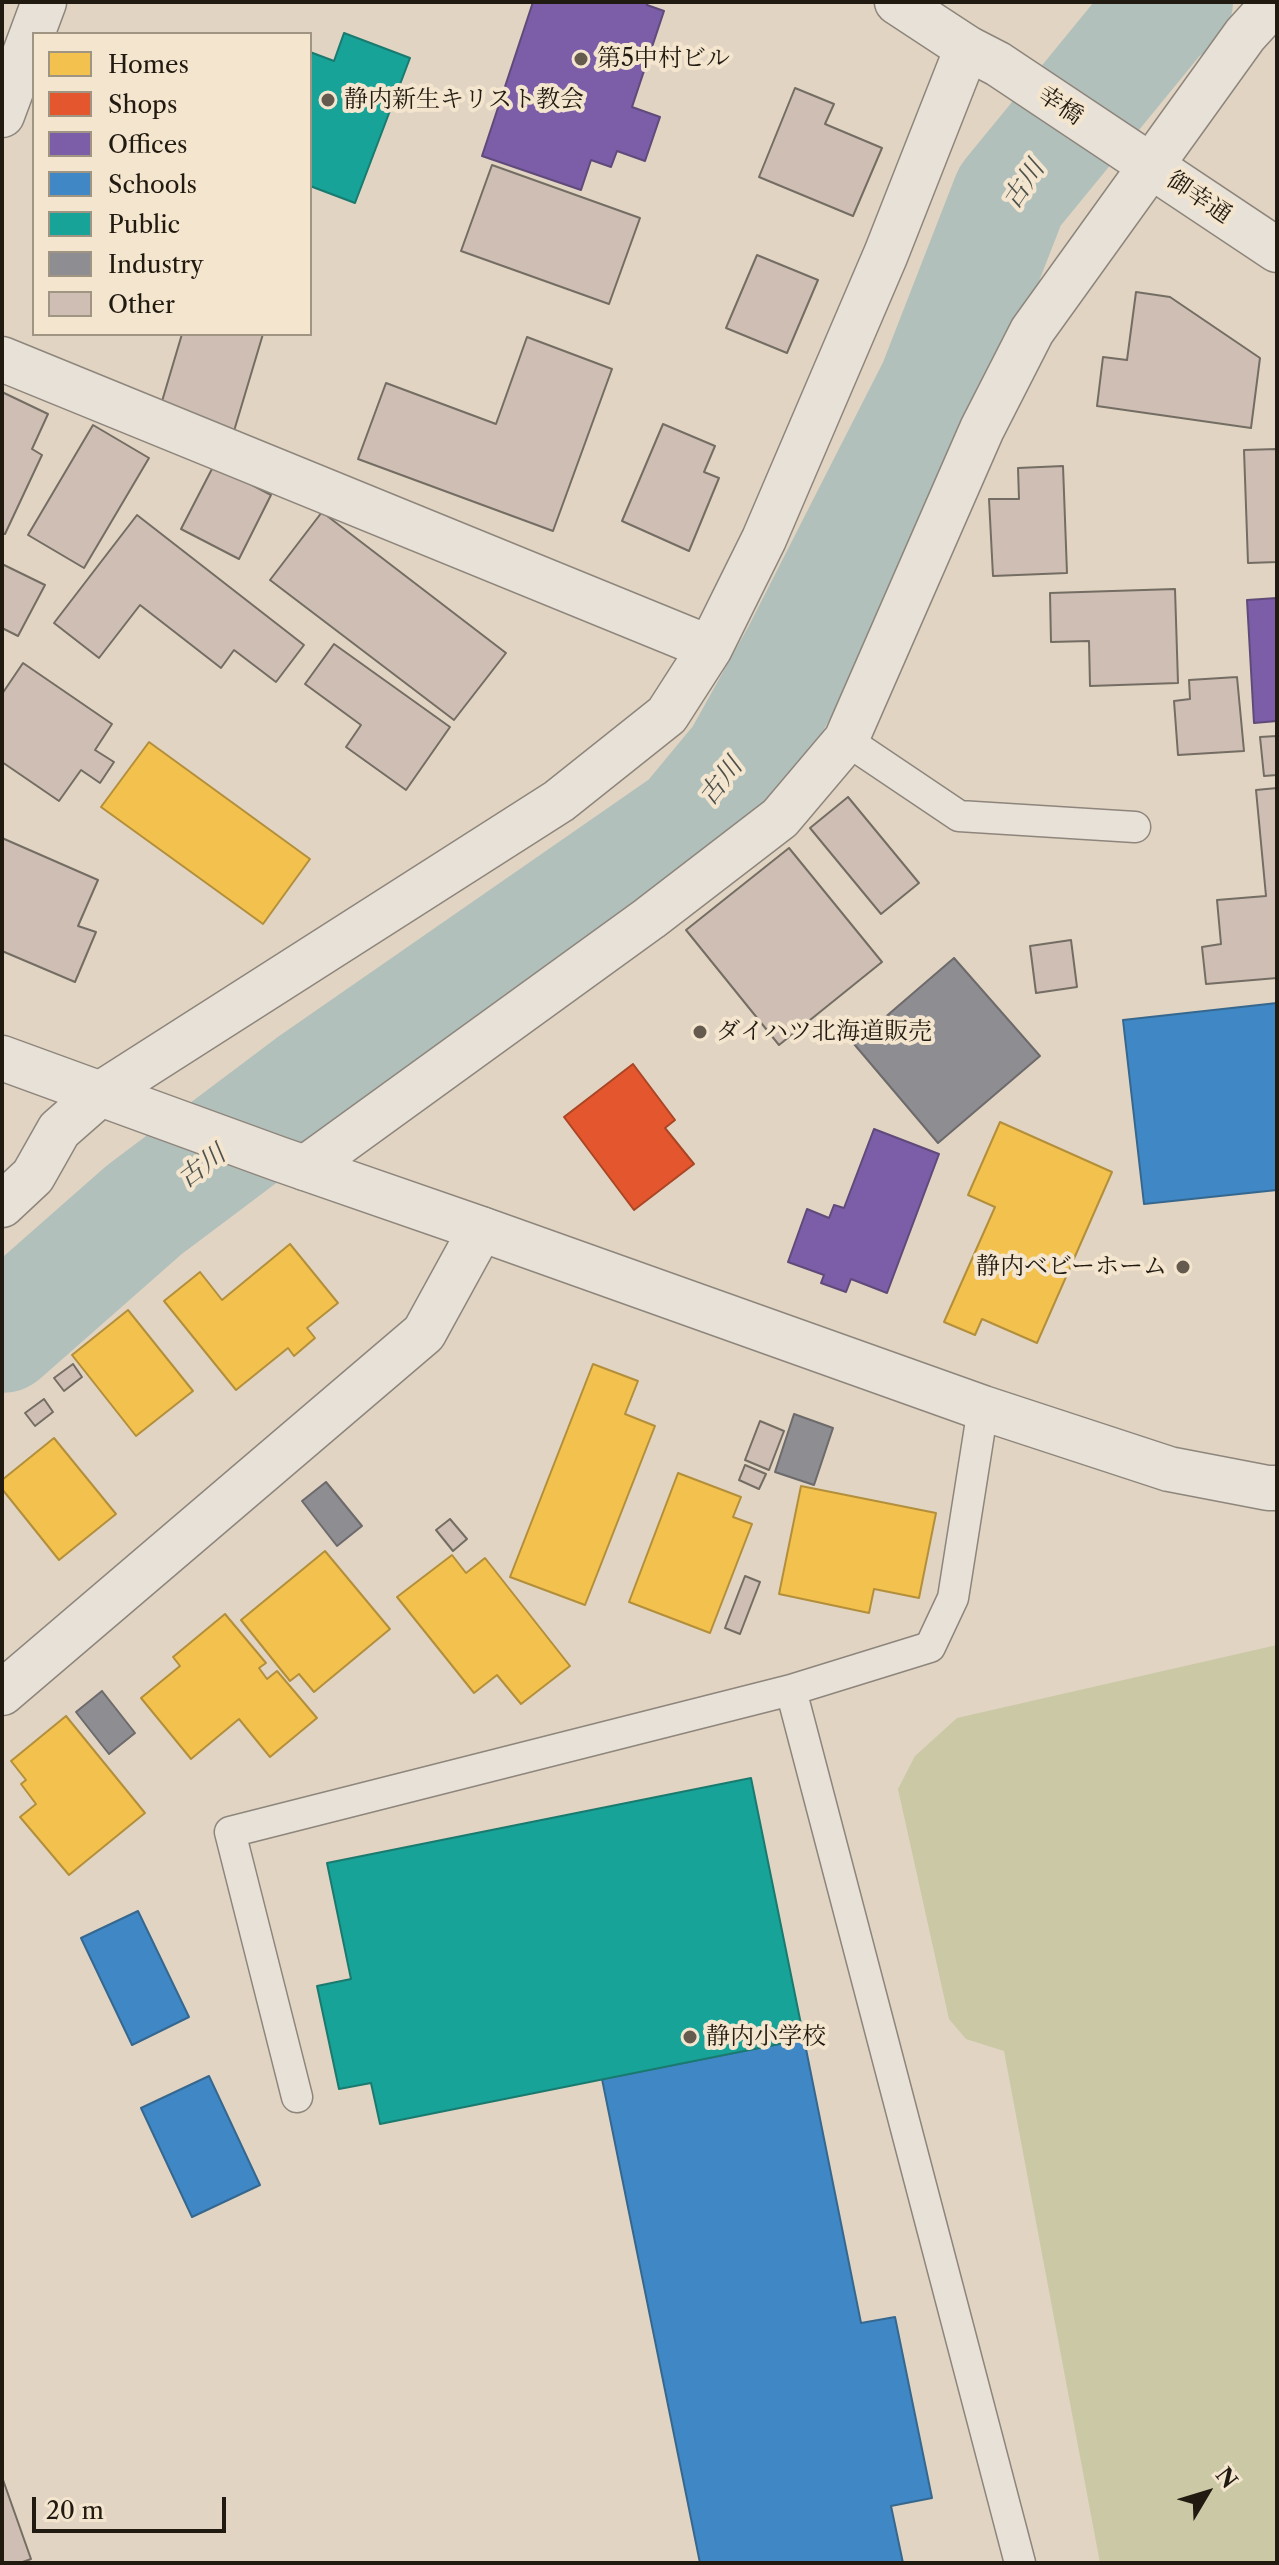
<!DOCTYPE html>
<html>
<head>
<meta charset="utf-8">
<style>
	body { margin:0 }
	#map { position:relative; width:1279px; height:2565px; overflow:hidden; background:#e1d4c2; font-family:"Libre Caslon Text",serif }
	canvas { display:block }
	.frame { position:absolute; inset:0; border:4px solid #211a10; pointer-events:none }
	.legend { position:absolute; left:32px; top:32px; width:280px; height:304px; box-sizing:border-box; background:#f4e5cf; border:2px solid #a09483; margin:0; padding:10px 14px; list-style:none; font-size:24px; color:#211a10 }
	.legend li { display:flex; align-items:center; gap:16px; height:40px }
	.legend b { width:40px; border:2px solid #a09483 }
	.north { position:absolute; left:1167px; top:2453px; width:80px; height:80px; -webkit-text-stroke:6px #f4e5cf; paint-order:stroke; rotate:52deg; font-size:22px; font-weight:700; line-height:32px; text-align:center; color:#211a10 }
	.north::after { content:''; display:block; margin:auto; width:28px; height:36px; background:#211a10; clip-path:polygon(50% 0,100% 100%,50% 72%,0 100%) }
	.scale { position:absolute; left:32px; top:2497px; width:194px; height:36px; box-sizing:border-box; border:4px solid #211a10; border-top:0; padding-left:10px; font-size:24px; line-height:28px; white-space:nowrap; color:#211a10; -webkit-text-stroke:6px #f4e5cf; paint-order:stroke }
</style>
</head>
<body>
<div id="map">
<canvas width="1279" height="2565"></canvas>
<div class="frame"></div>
<ul class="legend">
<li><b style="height:22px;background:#f2c14e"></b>Homes</li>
<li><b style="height:22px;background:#e4572e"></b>Shops</li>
<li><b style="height:22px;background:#7b5ea7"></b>Offices</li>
<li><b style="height:22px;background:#3f88c5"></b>Schools</li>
<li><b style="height:22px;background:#17a398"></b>Public</li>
<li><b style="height:22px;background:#8d8d92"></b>Industry</li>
<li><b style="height:22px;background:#cfbeb3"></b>Other</li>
</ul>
<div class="north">N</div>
<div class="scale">20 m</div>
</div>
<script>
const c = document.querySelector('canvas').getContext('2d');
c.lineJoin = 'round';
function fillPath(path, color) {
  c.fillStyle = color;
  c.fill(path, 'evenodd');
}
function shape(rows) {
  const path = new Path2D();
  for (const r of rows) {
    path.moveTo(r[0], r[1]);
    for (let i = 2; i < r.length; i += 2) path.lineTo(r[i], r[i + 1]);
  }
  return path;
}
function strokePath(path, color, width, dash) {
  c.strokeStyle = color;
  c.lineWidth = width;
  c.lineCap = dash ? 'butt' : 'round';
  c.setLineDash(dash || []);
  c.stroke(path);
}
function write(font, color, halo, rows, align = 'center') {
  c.font = font + ' "Libre Caslon Text","Noto Serif JP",serif';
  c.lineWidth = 8;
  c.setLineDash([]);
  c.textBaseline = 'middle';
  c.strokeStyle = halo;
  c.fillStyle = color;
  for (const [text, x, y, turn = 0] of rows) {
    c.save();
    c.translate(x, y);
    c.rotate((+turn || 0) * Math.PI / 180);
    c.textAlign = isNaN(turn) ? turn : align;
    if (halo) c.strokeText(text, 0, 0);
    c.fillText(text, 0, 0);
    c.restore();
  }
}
fillPath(shape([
	[1277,1645,1277,2563,1100,2563,1004,2051,966,2039,949,2019,898,1789,915,1756,957,1718]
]), '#cac8a5');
const homes = shape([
	[149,742,310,859,263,924,101,807,149,742],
	[1000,1122,1112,1172,1037,1343,982,1319,975,1335,944,1322,995,1207,968,1195,1000,1122],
	[290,1244,338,1303,307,1328,315,1338,294,1356,288,1348,236,1390,164,1301,200,1272,222,1300,290,1244],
	[128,1310,193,1391,136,1436,72,1355,128,1310],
	[593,1364,638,1381,625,1414,655,1426,585,1605,510,1577,593,1364],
	[54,1438,116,1514,59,1560,2,1489,2,1480,54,1438],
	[678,1473,741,1497,733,1517,752,1524,710,1633,629,1602,678,1473],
	[801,1486,936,1513,919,1598,874,1589,869,1613,779,1594,801,1486],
	[325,1551,390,1629,314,1692,299,1674,290,1681,241,1620,325,1551],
	[452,1555,466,1573,485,1558,570,1666,521,1704,497,1675,474,1693,397,1597,452,1555],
	[225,1614,266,1663,259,1668,267,1679,277,1671,317,1718,270,1757,239,1719,191,1759,141,1698,180,1666,173,1657,225,1614],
	[66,1716,145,1813,69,1875,20,1817,36,1804,21,1784,26,1780,11,1761,66,1716]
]);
fillPath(homes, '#f2c14e');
strokePath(homes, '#b38f3b', 2);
const shops = shape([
	[633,1064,675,1120,665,1128,694,1164,634,1210,564,1117,633,1064]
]);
fillPath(shops, '#e4572e');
strokePath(shops, '#aa4525', 2);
const offices = shape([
	[533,2,648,2,647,5,664,11,632,107,660,117,645,161,617,151,611,167,591,160,581,190,482,156,533,2],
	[1277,598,1277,721,1254,723,1247,600,1277,598],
	[874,1129,939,1154,887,1293,851,1279,846,1292,821,1283,824,1275,788,1262,807,1209,829,1218,834,1205,844,1208,874,1129]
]);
fillPath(offices, '#7b5ea7');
strokePath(offices, '#604a7a', 2);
const schools = shape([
	[1277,1003,1277,1190,1144,1204,1123,1020,1277,1003],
	[138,1911,189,2017,132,2045,81,1938,138,1911],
	[804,2039,861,2323,895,2317,932,2498,891,2506,903,2563,700,2563,602,2079,804,2039],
	[209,2076,260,2185,192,2217,141,2108,209,2076]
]);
fillPath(schools, '#3f88c5');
strokePath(schools, '#36678f', 2);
const public = shape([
	[344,33,410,58,355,203,310,186,310,52,334,61,344,33],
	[751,1778,804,2039,380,2124,371,2083,339,2089,317,1986,351,1979,327,1863,751,1778]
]);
fillPath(public, '#17a398');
strokePath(public, '#1a7a6f', 2);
const industry = shape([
	[954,958,1040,1056,938,1143,854,1044,954,958],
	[794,1414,833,1428,814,1485,775,1472,794,1414],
	[326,1482,362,1526,337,1546,302,1501,326,1482],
	[102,1691,135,1733,109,1754,76,1712,102,1691]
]);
fillPath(industry, '#8d8d92');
strokePath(industry, '#6d6a6b', 2);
strokePath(shape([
	[2,1335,144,1210,309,1086,688,823,741,759,800,653,936,386,1010,196,1159,14,1175,2]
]), '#b2c0bc', 116);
const building = shape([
	[795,88,834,104,825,124,882,148,853,216,759,177,795,88],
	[492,165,640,218,609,304,461,251,492,165],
	[757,255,818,280,787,353,726,328,757,255],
	[1136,292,1170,297,1260,358,1251,428,1097,406,1103,357,1127,360,1136,292],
	[182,334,263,334,234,431,160,408,182,334],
	[527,337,612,369,553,531,358,459,386,383,496,424,527,337],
	[2,392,48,414,32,449,42,455,5,534,2,533,2,392],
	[663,424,715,446,704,472,719,478,689,551,622,521,663,424],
	[93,425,149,458,84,568,28,535,93,425],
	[1277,449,1277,562,1248,563,1244,450,1277,449],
	[214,465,271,495,239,559,181,529,214,465],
	[1063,466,1067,573,993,576,989,499,1019,499,1018,468,1063,466],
	[322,512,506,653,454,720,270,580,322,512],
	[137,515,304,645,276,682,234,650,221,668,140,605,99,658,54,623,137,515],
	[2,564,45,585,18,636,2,628,2,564],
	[1175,589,1178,683,1090,686,1089,641,1051,642,1050,593,1175,589],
	[334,644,450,727,406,790,346,747,361,725,305,684,334,644],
	[23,663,112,724,95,750,114,762,100,783,81,770,59,801,2,762,2,694,23,663],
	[1237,677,1244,751,1178,755,1174,701,1190,699,1189,680,1237,677],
	[1277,736,1277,775,1264,776,1260,737,1277,736],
	[1277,788,1277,978,1206,984,1202,947,1221,944,1217,900,1266,896,1256,790,1277,788],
	[848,797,919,883,881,914,810,828,848,797],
	[2,838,98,880,78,926,96,932,75,982,2,951,2,838],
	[789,848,882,962,779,1045,686,930,789,848],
	[1071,940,1077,987,1036,993,1030,946,1071,940],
	[73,1364,82,1377,64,1391,54,1378,73,1364],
	[44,1399,53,1412,35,1426,25,1413,44,1399],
	[760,1421,784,1431,769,1470,745,1460,760,1421],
	[745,1465,766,1474,759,1489,739,1480,745,1465],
	[450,1519,467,1539,453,1551,436,1530,450,1519],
	[745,1576,760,1582,740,1634,725,1628,745,1576],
	[2,2477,31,2559,20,2563,2,2563,2,2477]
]);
fillPath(building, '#cfbeb3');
strokePath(building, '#746d63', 2);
const service = shape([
	[846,740,959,816,1135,827],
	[983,1408,953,1598,930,1647,791,1690,1020,2563],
	[297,2097,230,1832,791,1690]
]);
const minor = shape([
	[2,115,44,2],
	[2,359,710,648],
	[305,1168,650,918,780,818,846,740,982,429,1032,331,1245,35,1275,2],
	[2,1205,33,1176,59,1130,100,1094,559,801,667,715,710,648,764,539,886,254,967,48],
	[2,1693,424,1333,481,1229]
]);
const tertiary = shape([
	[897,2,967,48,998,64,1277,250],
	[2,1058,279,1159,481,1229,983,1408,1169,1469,1268,1488,1277,1488]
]);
strokePath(service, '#8e867c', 33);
strokePath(minor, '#8e867c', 47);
strokePath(tertiary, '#8e867c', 47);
strokePath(service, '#e7e1d7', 30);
strokePath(minor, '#e7e1d7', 44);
strokePath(tertiary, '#e7e1d7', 44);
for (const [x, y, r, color] of [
	[581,59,8,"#645b4e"],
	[328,100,8,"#645b4e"],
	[700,1032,8,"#645b4e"],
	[1183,1267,8,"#645b4e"],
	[690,2037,8,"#645b4e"]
]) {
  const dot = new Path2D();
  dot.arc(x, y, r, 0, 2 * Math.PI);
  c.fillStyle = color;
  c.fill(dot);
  strokePath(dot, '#f4e5cf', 3);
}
write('24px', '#211a10', '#f4e5cf', [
	["第5中村ビル",597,59],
	["静内新生キリスト教会",344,100],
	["ダイハツ北海道販売",716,1032],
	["静内ベビーホーム",1167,1267,"right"],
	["静内小学校",706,2037]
], 'left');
write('24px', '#211a10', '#f4e5cf', [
	["幸橋",1060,106,34],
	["御幸通",1199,198,34]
]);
write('italic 26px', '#4d514b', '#f4e5cf', [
	["古川",1024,185,-56],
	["古川",721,782,-52],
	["古川",202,1167,-37]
]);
</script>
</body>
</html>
